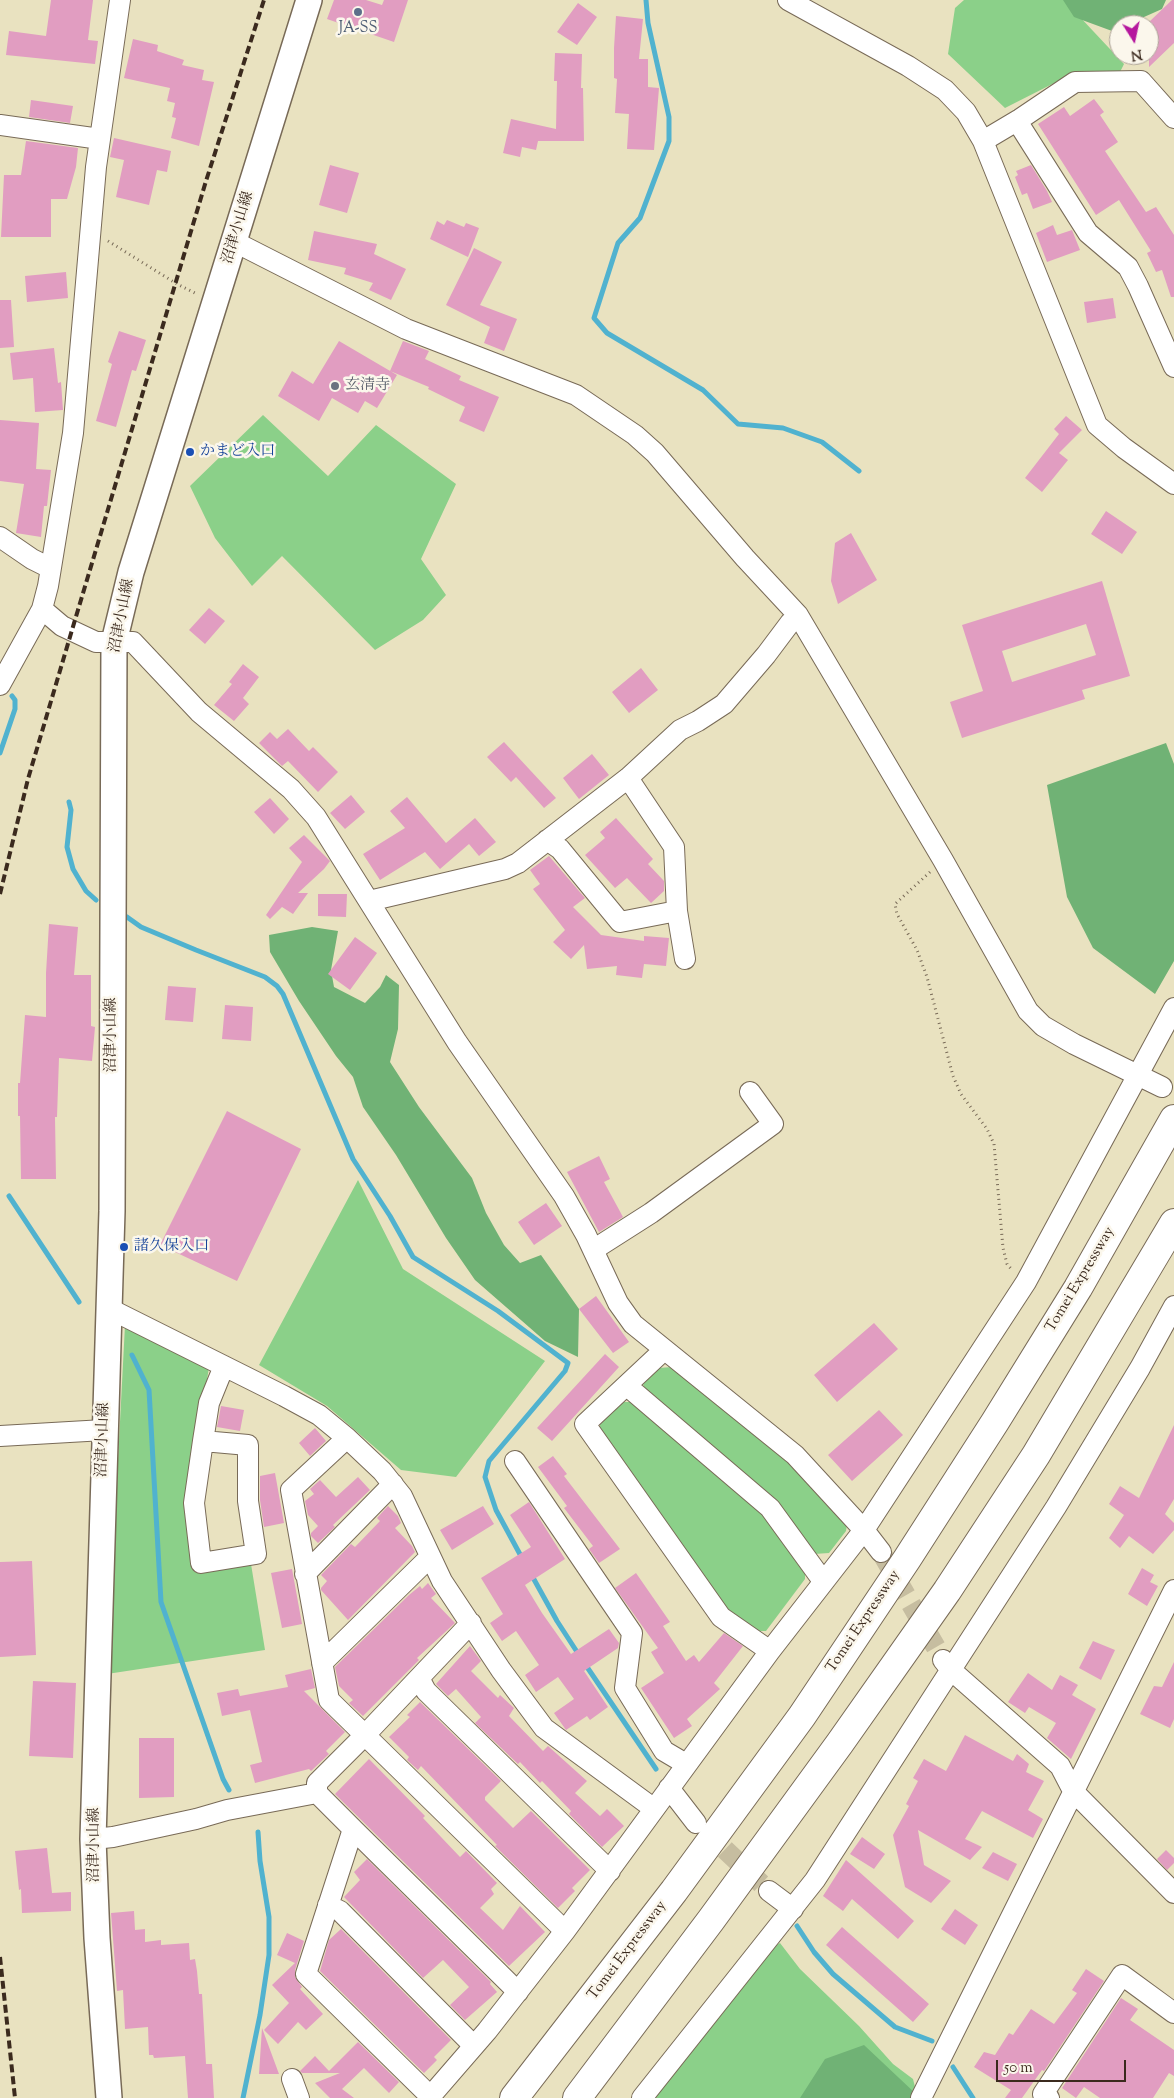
<!DOCTYPE html>
<html>
<head>
<meta charset="utf-8">
<style>
	body { margin:0 }
	#map { position:relative; width:1174px; height:2098px; overflow:hidden; background:#e9e2c0; font-family:"Sorts Mill Goudy",serif }
	canvas { display:block }
	.north { position:absolute; left:1109px; top:15px; width:50px; height:50px; box-sizing:border-box; background:#fbf7ec; border:1px solid #aea59a; border-radius:50%; rotate:170deg; font-size:14px; font-weight:700; line-height:20px; text-align:center; color:#3b2a1e }
	.north::after { content:''; display:block; margin:auto; width:18px; height:22px; background:#b5179e; clip-path:polygon(50% 0,100% 100%,50% 72%,0 100%) }
	.scale { position:absolute; left:996px; top:2060px; width:130px; height:22px; box-sizing:border-box; border:2px solid #3b2a1e; border-top:0; padding-left:6px; font-size:15px; line-height:18px; white-space:nowrap; color:#3b2a1e; -webkit-text-stroke:4px #fbf7ec; paint-order:stroke }
</style>
</head>
<body>
<div id="map">
<canvas width="1174" height="2098"></canvas>
<div class="north">N</div>
<div class="scale">50 m</div>
</div>
<script>
const c = document.querySelector('canvas').getContext('2d');
c.lineJoin = 'round';
function fillPath(path, color) {
  c.fillStyle = color;
  c.fill(path, 'evenodd');
}
function shape(rows) {
  const path = new Path2D();
  for (const r of rows) {
    path.moveTo(r[0], r[1]);
    for (let i = 2; i < r.length; i += 2) path.lineTo(r[i], r[i + 1]);
  }
  return path;
}
function strokePath(path, color, width, dash) {
  c.strokeStyle = color;
  c.lineWidth = width;
  c.lineCap = dash ? 'butt' : 'round';
  c.setLineDash(dash || []);
  c.stroke(path);
}
function write(font, color, halo, rows, align = 'center') {
  c.font = font + ' "Sorts Mill Goudy","Noto Serif JP",serif';
  c.lineWidth = 5;
  c.setLineDash([]);
  c.textBaseline = 'middle';
  c.strokeStyle = halo;
  c.fillStyle = color;
  for (const [text, x, y, turn = 0] of rows) {
    c.save();
    c.translate(x, y);
    c.rotate((+turn || 0) * Math.PI / 180);
    c.textAlign = isNaN(turn) ? turn : align;
    if (halo) c.strokeText(text, 0, 0);
    c.fillText(text, 0, 0);
    c.restore();
  }
}
fillPath(shape([
	[964,0,1064,0,1124,64,1118,76,1074,73,1005,108,948,54,955,8],
	[263,415,328,476,376,425,456,484,421,559,446,595,423,620,375,650,282,556,252,586,215,538,190,486],
	[358,1180,403,1269,545,1361,456,1477,401,1470,327,1406,259,1365],
	[125,1325,209,1367,188,1504,194,1572,251,1564,265,1650,107,1674],
	[672,1367,790,1462,847,1524,846,1531,829,1553,814,1554,644,1392,643,1380,659,1368],
	[620,1402,633,1402,764,1515,805,1566,805,1579,766,1631,752,1631,728,1612,600,1433,600,1420],
	[780,1943,800,1969,859,2026,893,2064,913,2079,915,2087,910,2098,654,2098,775,1946]
]), '#8bd089');
fillPath(shape([
	[1063,0,1166,0,1162,9,1126,25,1119,25,1119,28,1112,31,1074,17],
	[1166,743,1174,764,1174,961,1155,994,1093,948,1067,897,1047,785],
	[312,927,338,931,331,970,334,987,365,1003,380,987,386,975,399,985,398,1029,390,1062,419,1107,472,1178,486,1213,504,1245,520,1263,541,1255,579,1309,578,1357,545,1341,475,1280,446,1238,396,1155,363,1107,353,1077,336,1056,299,1001,270,952,269,935],
	[864,2045,916,2094,914,2098,800,2098,825,2059]
]), '#70b275');
strokePath(shape([
	[646,0,648,23,669,117,669,141,640,218,618,243,594,318,607,333,703,390,738,424,783,428,822,442,859,471],
	[0,753,15,709,15,700,12,696],
	[69,802,71,810,67,847,73,869,86,891,96,900],
	[127,917,141,927,196,950,265,977,277,986,283,994,353,1159,390,1216,413,1257,498,1311,568,1363,565,1371,489,1461,485,1477,496,1510,522,1558],
	[9,1196,79,1302],
	[132,1355,149,1390,161,1602,223,1779,229,1790],
	[531,1574,557,1621,579,1655],
	[585,1664,656,1769],
	[797,1926,814,1952,833,1974,895,2027,932,2041],
	[953,2067,973,2098],
	[243,2098,260,2015,269,1955,269,1917,260,1861,258,1832]
]), '#50b2cf', 5);
fillPath(shape([
	[51,0,93,0,88,40,98,41,95,64,6,55,9,31,46,36],
	[334,0,366,0,382,5,384,0,408,0,394,42,327,19],
	[1172,0,1174,0,1174,43,1149,67,1149,22],
	[578,3,597,17,577,45,557,32],
	[616,16,643,19,639,59,648,59,648,87,659,88,654,150,627,149,629,114,615,113,617,79,614,78,614,48],
	[133,39,158,45,157,51,184,60,182,65,204,70,202,80,214,82,199,146,171,138,176,118,172,117,175,103,167,101,170,88,124,78],
	[555,53,582,54,581,88,583,88,584,141,538,141,536,150,522,147,520,157,503,153,511,119,556,129,557,81,554,81],
	[1094,99,1104,112,1100,115,1118,142,1105,151,1146,212,1156,207,1174,235,1174,297,1171,297,1162,270,1156,272,1147,253,1151,251,1119,200,1096,215,1038,124,1064,107,1070,116],
	[31,100,73,106,70,123,29,117],
	[114,138,171,151,167,172,157,170,149,205,116,197,124,160,110,157],
	[26,141,78,148,76,167,67,199,51,199,51,237,1,237,4,175,21,175],
	[330,165,359,173,347,213,319,205],
	[1031,165,1047,191,1052,202,1033,209,1027,193,1022,195,1015,177,1018,175,1016,171],
	[447,220,464,227,466,223,479,228,468,257,430,239,437,221,444,225],
	[1053,225,1057,235,1072,230,1080,250,1047,262,1036,233],
	[314,231,377,244,374,254,406,269,391,300,369,290,373,283,344,274,346,268,308,260],
	[474,248,502,262,480,305,517,319,504,351,484,343,490,327,446,305],
	[66,272,68,298,27,302,25,276],
	[1113,298,1116,318,1087,323,1084,302],
	[0,300,11,300,14,347,0,348],
	[119,331,146,340,136,371,132,370,116,427,96,421,112,364,108,362],
	[339,341,397,375,377,408,365,401,358,413,332,398,319,421,278,396,292,371,313,384],
	[403,341,429,351,425,359,461,376,459,380,499,397,484,432,459,421,465,407,428,389,429,387,390,371],
	[54,348,58,383,61,382,63,410,35,412,33,378,13,380,10,353],
	[1066,416,1082,430,1059,453,1068,460,1042,492,1025,478,1059,434,1054,429],
	[0,420,39,423,36,469,51,470,47,506,44,506,41,537,16,533,24,484,0,481],
	[1106,511,1137,532,1122,554,1091,534],
	[851,533,877,580,838,604,831,581,835,543],
	[1102,581,1130,676,1082,690,1085,699,962,738,950,702,983,691,962,625],
	[1086,624,1096,655,1012,682,1002,651],
	[209,608,225,621,205,644,189,630],
	[243,664,259,677,243,698,249,704,234,721,214,705,232,684,229,682],
	[641,668,658,690,629,713,612,692],
	[288,729,309,751,313,747,338,772,318,792,288,761,282,766,259,743,270,732,277,739],
	[504,742,556,798,544,808,516,777,511,782,487,757],
	[592,754,609,775,579,799,563,778],
	[351,795,365,812,345,829,330,813],
	[407,797,446,843,475,818,496,842,479,856,469,844,440,869,425,852,380,880,363,854,405,828,390,811],
	[270,798,289,819,274,834,254,812],
	[616,818,653,859,648,864,664,881,664,891,651,903,627,878,615,888,585,855,605,838,600,832],
	[304,835,330,861,324,869,298,893,308,893,293,914,282,907,270,919,266,915,302,862,289,848],
	[549,856,585,898,573,907,601,935,644,941,644,936,669,938,666,966,644,964,642,978,616,975,617,966,587,969,584,945,571,959,553,942,565,930,533,889,540,884,530,870],
	[318,894,347,894,346,917,318,916],
	[49,924,78,927,74,975,91,975,91,1026,95,1027,92,1061,59,1058,57,1117,55,1117,56,1179,21,1179,20,1116,18,1116,18,1083,20,1083,25,1015,46,1017,46,973],
	[355,937,377,953,350,990,328,974],
	[168,986,196,988,193,1022,165,1020],
	[225,1005,253,1007,251,1041,222,1039],
	[227,1111,301,1149,237,1281,160,1245],
	[599,1156,610,1179,604,1182,623,1217,599,1232,567,1172],
	[546,1203,562,1226,534,1245,518,1222],
	[596,1296,629,1342,613,1353,579,1309],
	[874,1323,898,1349,837,1402,814,1375],
	[605,1354,619,1367,552,1441,537,1428],
	[221,1406,244,1410,240,1431,217,1427],
	[879,1410,903,1435,852,1481,828,1455],
	[1174,1425,1174,1499,1165,1514,1174,1523,1174,1530,1153,1554,1129,1536,1120,1548,1109,1538,1124,1515,1109,1504,1120,1486,1139,1498],
	[315,1428,326,1441,310,1456,299,1443],
	[553,1456,567,1474,564,1476,620,1549,599,1563,589,1549,593,1546,564,1508,567,1506,538,1467],
	[275,1473,284,1523,264,1527,260,1500,260,1476],
	[358,1477,370,1490,333,1525,335,1527,318,1543,311,1536,311,1533,318,1526,308,1515,305,1501,314,1494,310,1489,320,1480,336,1497],
	[529,1502,565,1559,525,1585,542,1613,571,1654,609,1629,619,1643,618,1648,584,1671,608,1707,590,1720,587,1716,566,1730,554,1713,574,1699,558,1677,536,1692,525,1675,539,1665,516,1631,502,1641,490,1623,503,1614,481,1578,531,1547,510,1515],
	[388,1506,398,1516,401,1523,395,1528,412,1546,415,1552,348,1620,321,1590,321,1588,327,1581,321,1575,351,1544,355,1547,380,1521,377,1518],
	[483,1506,494,1524,452,1550,440,1530],
	[32,1561,36,1655,0,1657,0,1562],
	[1142,1568,1154,1575,1150,1582,1158,1586,1147,1606,1128,1594],
	[292,1569,302,1624,282,1628,271,1573],
	[636,1573,670,1622,663,1626,686,1661,694,1655,699,1662,724,1633,743,1646,714,1683,720,1689,687,1719,692,1726,674,1738,641,1688,664,1673,651,1652,658,1648,615,1588],
	[428,1583,436,1594,431,1598,455,1623,417,1658,419,1660,363,1716,349,1703,353,1700,339,1686,335,1667,409,1595,420,1586,422,1589],
	[1093,1641,1115,1650,1101,1680,1079,1668],
	[470,1646,481,1661,471,1671,498,1698,500,1695,514,1708,509,1716,543,1751,548,1746,587,1781,575,1793,600,1816,607,1809,624,1826,602,1847,569,1814,571,1811,542,1781,540,1783,520,1762,518,1764,475,1723,481,1717,456,1689,448,1696,436,1684],
	[1174,1662,1174,1719,1170,1728,1140,1714,1154,1686,1162,1687],
	[311,1669,315,1688,304,1691,345,1732,326,1751,329,1754,311,1771,309,1769,255,1783,250,1765,262,1762,250,1710,222,1716,217,1693,238,1689,240,1696,288,1687,285,1675],
	[1028,1673,1052,1690,1060,1675,1078,1685,1072,1695,1096,1709,1071,1759,1047,1738,1056,1723,1029,1707,1025,1713,1008,1702],
	[33,1681,76,1683,73,1758,29,1756],
	[420,1702,501,1781,485,1797,485,1800,513,1828,531,1811,590,1870,572,1888,575,1891,558,1908,495,1846,497,1845,421,1766,418,1770,407,1760,409,1757,389,1737,410,1717,407,1715],
	[965,1735,1013,1761,1017,1754,1029,1764,1026,1772,1044,1781,1028,1810,1043,1819,1033,1838,982,1811,965,1839,982,1847,970,1860,918,1830,924,1865,951,1881,931,1903,905,1887,893,1835,909,1806,906,1804,918,1781,913,1778,924,1759,946,1771],
	[139,1738,174,1738,174,1797,139,1798],
	[369,1759,425,1816,423,1818,460,1857,466,1851,497,1883,491,1889,494,1894,480,1908,503,1930,520,1906,545,1932,509,1966,335,1794],
	[862,1837,885,1854,874,1869,850,1854],
	[47,1848,52,1893,71,1892,71,1911,22,1913,21,1889,19,1890,15,1851],
	[1166,1850,1174,1858,1174,1863,1167,1870,1157,1859],
	[993,1852,1017,1864,1008,1881,982,1868],
	[367,1859,491,1982,490,1984,497,1992,465,2020,450,2005,469,1987,443,1960,423,1978,344,1897,360,1880,354,1872],
	[846,1860,914,1921,898,1939,852,1899,843,1911,823,1896],
	[955,1909,978,1925,965,1945,941,1929],
	[134,1911,135,1930,145,1929,145,1942,161,1940,161,1945,189,1943,190,1960,195,1959,197,1971,199,1994,202,1994,206,2064,212,2064,214,2098,188,2098,185,2056,154,2058,153,2055,149,2055,148,2027,125,2029,123,1990,117,1991,111,1913],
	[842,1927,929,2004,913,2022,826,1945],
	[341,1929,451,2040,434,2057,437,2060,424,2073,320,1971,329,1940],
	[287,1933,304,1941,295,1970,295,1977,302,1987,300,1989,323,2014,306,2030,298,2022,278,2044,264,2030,289,2003,272,1985,295,1963,277,1955],
	[1086,1969,1104,1981,1044,2071,1042,2070,1022,2098,1005,2098,1011,2090,974,2067,984,2052,995,2055,1009,2033,1013,2035,1031,2009,1054,2024,1077,1993,1072,1990],
	[1121,1998,1138,2009,1130,2020,1174,2050,1174,2076,1169,2073,1153,2098,1100,2098,1084,2087,1076,2098,1062,2088],
	[262,2028,279,2074,259,2074],
	[358,2042,399,2082,389,2093,364,2068,342,2089,354,2098,330,2098,315,2083,340,2073,302,2073,300,2071,315,2056,329,2071]
]), '#e19dc1');
strokePath(shape([
	[881,1552,942,1658],
	[703,1829,769,1891]
]), '#c6bda0', 20, [20, 10]);
const minor = shape([
	[120,0,96,167,73,433,48,586,42,609,62,626,96,642,133,642,199,712,291,789,316,817,457,1042,564,1196,586,1235,618,1303,633,1324,795,1455,864,1530,881,1552],
	[788,0,908,66,945,90,966,112,983,141,1097,425,1124,448,1174,484],
	[1017,121,1088,233,1128,267,1138,286,1174,367],
	[0,125,100,139],
	[983,141,1020,119,1075,82,1141,81,1174,118],
	[235,242,406,329,576,395,635,435,655,453,745,558,798,615,943,860,1028,1011,1043,1026,1074,1044,1162,1087],
	[0,537,32,559,50,568],
	[0,685,42,609],
	[628,778,674,847,677,911,685,959],
	[547,840,560,849,620,922,677,911],
	[369,901,505,869,518,863,628,778,680,730,698,721,724,704,766,655,790,623,798,615],
	[593,1250,651,1213,773,1124,750,1092],
	[108,1308,284,1396,319,1415,347,1438,382,1471,402,1496,442,1581,501,1670,544,1728,653,1808],
	[664,1350,585,1424,721,1617,770,1651],
	[627,1386,770,1508,823,1581],
	[0,1436,104,1430],
	[347,1438,291,1490,329,1700,565,1931],
	[203,1441,248,1445,248,1501,256,1554,201,1563,194,1503,203,1441,209,1403,224,1366],
	[515,1461,632,1633,625,1688,664,1751,686,1764],
	[305,1574,393,1484],
	[943,1660,951,1670,1060,1766,1073,1791,1174,1893],
	[322,1663,430,1557],
	[419,1678,426,1691,610,1871],
	[669,1788,696,1823],
	[353,1829,518,1992],
	[93,1839,113,1837,196,1819,227,1810,317,1793],
	[769,1891,793,1909],
	[328,1905,340,1911,474,2046],
	[292,2079,299,2098],
	[430,2096,306,1974,353,1829,317,1793,317,1783,364,1736,471,1623],
	[429,2098,487,2031,565,1931,770,1651,864,1530,1026,1282,1174,1008],
	[642,2098,815,1880,1056,1507,1140,1368,1174,1306],
	[921,2098,1174,1590],
	[1049,2098,1043,2094,1122,1975,1174,2013]
]);
const major = shape([
	[109,2098,97,1938,93,1839,112,1211,114,642,131,572,309,0]
]);
const highway = shape([
	[514,2098,674,1891,802,1716,907,1559,995,1422,1078,1288,1174,1119],
	[577,2098,711,1920,840,1743,947,1591,1036,1455,1174,1223]
]);
strokePath(minor, '#786a57', 22);
strokePath(major, '#786a57', 28);
strokePath(highway, '#786a57', 30);
strokePath(shape([
	[108,241,177,284,197,294],
	[930,872,895,904,897,914,917,950,927,977,953,1076,961,1094,987,1129,994,1144,1003,1248,1007,1264,1012,1270]
]), '#786a57', 3, [1, 4]);
strokePath(minor, '#fff', 20);
strokePath(major, '#fff', 25);
strokePath(highway, '#fff', 28);
strokePath(shape([
	[0,894,28,779,72,630,206,181,264,0],
	[0,1957,15,2098]
]), '#3b2a1e', 4, [8, 4]);
for (const [x, y, r, color] of [
	[358,12,5,"#5c6f8a"],
	[335,386,5,"#6b7280"],
	[190,452,5,"#1a4fb4"],
	[124,1247,5,"#1a4fb4"]
]) {
  const dot = new Path2D();
  dot.arc(x, y, r, 0, 2 * Math.PI);
  c.fillStyle = color;
  c.fill(dot);
  strokePath(dot, '#fbf7ec', 2);
}
write('15px', '#4e5e75', '#fbf7ec', [
	["JA-SS",358,29]
]);
write('15px', '#3b2a1e', '#fbf7ec', [
	["沼津小山線",239,228,-73],
	["沼津小山線",123,616,-79],
	["沼津小山線",112,1035,-90],
	["Tomei Expressway",1081,1280,-59],
	["沼津小山線",104,1440,-88],
	["Tomei Expressway",864,1622,-56],
	["沼津小山線",95,1845,-90],
	["Tomei Expressway",628,1951,-53]
]);
write('15px', '#5b616d', '#fbf7ec', [
	["玄清寺",345,386]
], 'left');
write('15px', '#164399', '#fbf7ec', [
	["かまど入口",200,452],
	["諸久保入口",134,1247]
], 'left');
</script>
</body>
</html>
